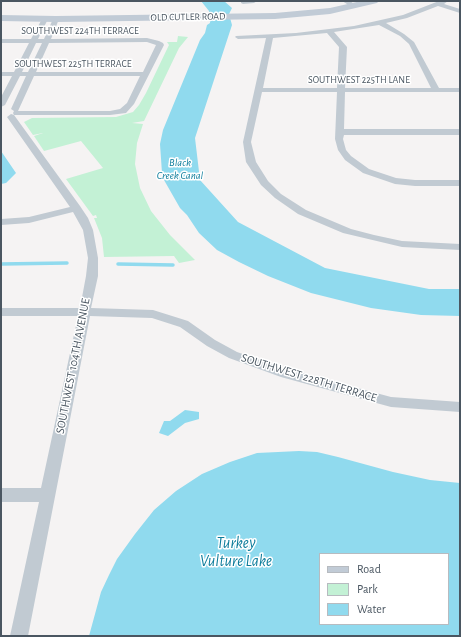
<!DOCTYPE html>
<html>
<head>
<meta charset="utf-8">
<style>
	body { margin:0 }
	#map { position:relative; width:461px; height:637px; overflow:hidden; background:#f5f3f3; font-family:"Alegreya Sans",sans-serif }
	canvas { display:block }
	.frame { position:absolute; inset:0; border:2px solid #4a5661; pointer-events:none }
	.legend { position:absolute; left:319px; top:553px; width:130px; height:72px; box-sizing:border-box; background:#fff; border:1px solid #b7bbc0; margin:0; padding:5px 7px; list-style:none; font-size:12px; color:#4a5661 }
	.legend li { display:flex; align-items:center; gap:8px; height:20px }
	.legend b { width:20px; border:1px solid #b7bbc0 }
</style>
</head>
<body>
<div id="map">
<canvas width="461" height="637"></canvas>
<div class="frame"></div>
<ul class="legend">
<li><b style="height:5px;background:#c1cbd6"></b>Road</li>
<li><b style="height:11px;background:#c3f1d5"></b>Park</li>
<li><b style="height:11px;background:#90daee"></b>Water</li>
</ul>
</div>
<script>
const c = document.querySelector('canvas').getContext('2d');
c.lineJoin = 'round';
function fillPath(path, color) {
  c.fillStyle = color;
  c.fill(path, 'evenodd');
}
function shape(rows) {
  const path = new Path2D();
  for (const r of rows) {
    path.moveTo(r[0], r[1]);
    for (let i = 2; i < r.length; i += 2) path.lineTo(r[i], r[i + 1]);
  }
  return path;
}
function strokePath(path, color, width, dash) {
  c.strokeStyle = color;
  c.lineWidth = width;
  c.lineCap = dash ? 'butt' : 'round';
  c.setLineDash(dash || []);
  c.stroke(path);
}
function write(font, color, halo, rows, align = 'center') {
  c.font = font + ' "Alegreya Sans",sans-serif';
  c.lineWidth = 3;
  c.setLineDash([]);
  c.textBaseline = 'middle';
  c.strokeStyle = halo;
  c.fillStyle = color;
  for (const [text, x, y, turn = 0] of rows) {
    c.save();
    c.translate(x, y);
    c.rotate((+turn || 0) * Math.PI / 180);
    c.textAlign = isNaN(turn) ? turn : align;
    if (halo) c.strokeText(text, 0, 0);
    c.fillText(text, 0, 0);
    c.restore();
  }
}
fillPath(shape([
	[178,36,188,37,179,48,144,121,132,123,143,124,137,143,135,164,140,188,151,211,170,235,195,260,179,263,174,256,104,257,102,238,94,218,97,218,96,215,93,216,66,179,103,168,81,141,44,151,34,136,43,133,33,135,24,122,32,118,116,117,133,112,139,105,146,93,168,47,169,45,167,42,177,42]
]), '#c3f1d5');
fillPath(shape([
	[201,1,224,1,232,8,229,14,232,25,195,138,200,180,238,222,325,268,429,289,460,289,460,316,421,315,371,308,311,293,268,276,239,262,217,250,199,233,187,215,180,208,164,180,162,173,160,144,163,130,200,40,205,33,207,25,210,23,209,11],
	[1,151,16,173,6,183,1,184],
	[185,410,199,412,199,419,185,423,168,436,159,433,164,421,170,421],
	[299,451,317,452,338,457,393,472,430,480,460,483,460,636,89,636,101,592,109,575,117,559,135,534,154,510,176,491,202,474,230,462,257,453],
	[320,554,448,554,448,624,320,624]
]), '#90daee');
strokePath(shape([
	[1,264,67,263],
	[118,264,173,265]
]), '#90daee', 3.5);
fillPath(shape([
	[241,1,257,1,254,3,243,4,241,3,241,1],
	[342,1,350,1,357,6,352,7,342,1],
	[439,1,448,1,444,4,460,9,460,13,438,6,407,18,386,23,404,34,414,42,439,88,460,88,460,92,345,92,344,129,460,129,460,135,344,135,343,139,346,150,351,156,369,169,396,178,415,180,460,180,460,186,415,186,395,184,363,173,345,160,338,150,335,139,337,92,262,92,251,142,256,162,268,181,281,194,306,210,351,229,374,235,402,241,460,244,460,250,402,247,343,233,298,214,275,198,261,185,246,162,243,142,266,38,238,39,235,37,236,36,296,33,354,26,403,15,439,1],
	[379,25,400,36,409,44,431,88,345,88,347,47,334,32,379,25],
	[327,33,339,47,337,88,263,88,273,38,327,33],
	[45,17,48,19,38,39,44,39,53,19,56,17,59,19,51,39,147,38,159,41,163,43,164,45,134,104,126,113,110,115,14,115,13,113,14,111,11,109,26,76,20,76,5,105,1,107,1,97,12,76,1,76,1,72,14,72,29,43,1,43,1,39,31,39,42,19,45,17],
	[147,42,156,45,143,72,36,72,49,43,147,42],
	[36,43,42,43,28,72,22,72,36,43],
	[34,76,140,76,127,103,120,109,110,111,18,111,34,76],
	[11,114,14,115,80,206,88,218,93,230,98,258,98,276,91,308,153,310,188,321,215,340,237,352,283,368,391,397,460,402,460,412,391,407,281,377,229,358,207,346,180,327,152,318,90,316,28,636,10,636,39,502,1,502,1,488,41,488,78,316,1,316,1,308,80,308,86,276,88,258,83,230,73,212,29,223,1,225,1,219,29,217,70,207,7,117,11,114]
]), '#c1cad2');
fillPath(shape([
	[361,1,379,1,377,3,330,14,275,19,56,22,1,21,1,15,56,16,275,13,330,8,361,1]
]), '#c1cbd6');
write('10px', '#4a5661', '#fff', [
	["OLD CUTLER ROAD",188,17,-1],
	["SOUTHWEST 224TH TERRACE",80,31],
	["SOUTHWEST 225TH TERRACE",73,64],
	["SOUTHWEST 225TH LANE",359,80]
]);
write('italic 11px', '#0c7c9b', '#fff', [
	["Black",180,163],
	["Creek Canal",180,176]
]);
write('12px', '#4a5661', '#fff', [
	["SOUTHWEST 104TH AVENUE",73,366,-79],
	["SOUTHWEST 228TH TERRACE",309,378,17]
]);
write('italic 16px', '#0c7c9b', '#fff', [
	["Turkey",236,543],
	["Vulture Lake",236,561]
]);
</script>
</body>
</html>
